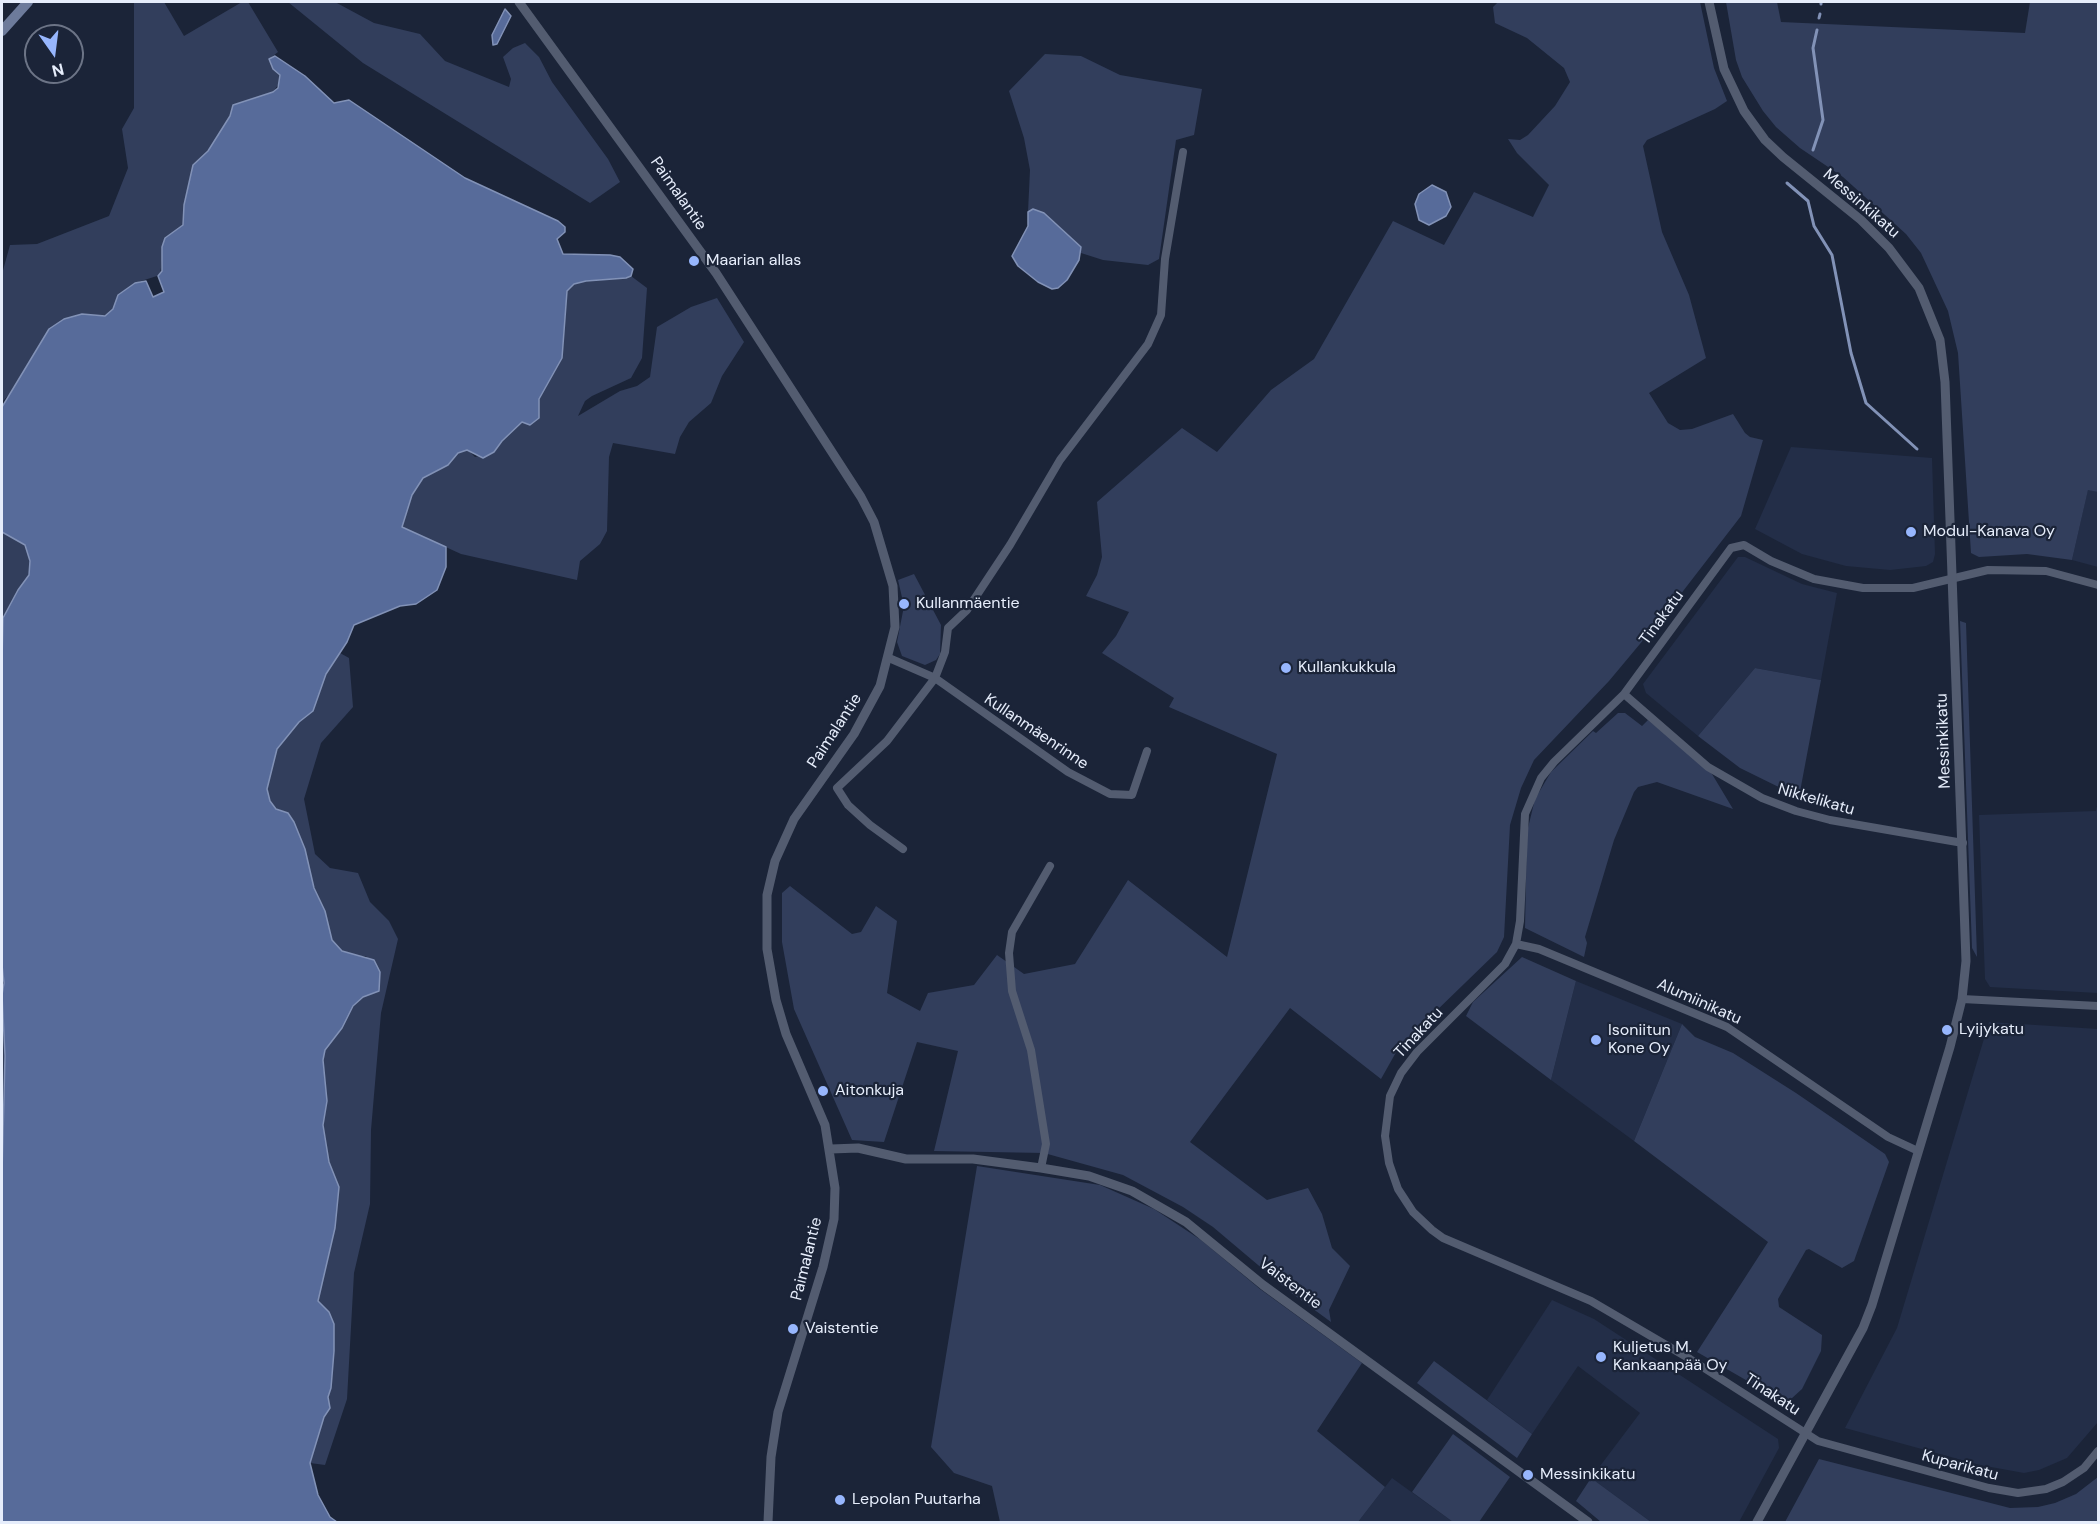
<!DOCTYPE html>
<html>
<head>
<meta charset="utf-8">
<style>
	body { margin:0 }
	#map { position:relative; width:2100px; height:1524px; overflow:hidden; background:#1b2438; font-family:"DM Sans",sans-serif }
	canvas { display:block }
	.frame { position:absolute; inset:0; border:3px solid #e6edfb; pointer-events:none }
	.north { position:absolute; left:24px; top:24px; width:60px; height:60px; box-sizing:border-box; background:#1b2438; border:2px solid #6c7486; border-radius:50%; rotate:166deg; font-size:16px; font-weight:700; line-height:24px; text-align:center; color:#e6edfb }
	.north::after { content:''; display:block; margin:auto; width:21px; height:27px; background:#97b6fd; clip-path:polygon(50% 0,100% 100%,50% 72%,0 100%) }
</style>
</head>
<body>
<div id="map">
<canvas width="2100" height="1524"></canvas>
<div class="frame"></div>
<div class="north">N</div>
</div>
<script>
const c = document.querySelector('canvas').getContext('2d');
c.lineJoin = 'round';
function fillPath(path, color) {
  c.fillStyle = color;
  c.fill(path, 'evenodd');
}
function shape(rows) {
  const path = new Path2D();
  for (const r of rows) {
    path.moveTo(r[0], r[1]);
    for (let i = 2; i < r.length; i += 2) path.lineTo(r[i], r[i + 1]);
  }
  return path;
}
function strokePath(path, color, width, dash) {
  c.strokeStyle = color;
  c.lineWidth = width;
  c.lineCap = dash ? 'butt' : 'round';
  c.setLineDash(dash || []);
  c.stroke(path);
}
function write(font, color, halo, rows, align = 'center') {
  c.font = font + ' "DM Sans",sans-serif';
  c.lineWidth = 4.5;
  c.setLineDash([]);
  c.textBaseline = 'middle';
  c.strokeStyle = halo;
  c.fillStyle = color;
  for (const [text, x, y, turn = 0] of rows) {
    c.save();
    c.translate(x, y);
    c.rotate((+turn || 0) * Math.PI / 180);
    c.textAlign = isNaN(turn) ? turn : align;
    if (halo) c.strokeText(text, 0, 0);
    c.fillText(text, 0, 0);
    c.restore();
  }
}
fillPath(shape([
	[1791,447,1932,458,1935,554,1933,562,1926,566,1890,570,1846,566,1802,554,1755,529],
	[2088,489,2098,492,2098,567,2072,560],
	[1738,557,1745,557,1802,584,1837,593,1821,680,1755,668,1698,736,1646,693,1643,684],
	[2098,802,2098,993,1990,987,1985,979,1979,815,2096,811],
	[1576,981,1682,1024,1634,1141,1551,1080],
	[1989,1022,2098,1029,2098,1422,2067,1458,2039,1470,2024,1473,1980,1465,1845,1428,1897,1328],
	[1552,1300,1594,1319,1778,1439,1779,1448,1739,1522,1651,1522,1591,1478,1640,1413,1578,1366,1532,1434,1487,1400],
	[1392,1478,1453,1522,1358,1522]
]), '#232e48');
fillPath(shape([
	[134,2,164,2,184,36,242,2,248,2,278,52,269,59,273,69,280,74,281,81,273,92,233,105,230,116,208,151,193,165,184,205,183,225,165,238,160,275,135,283,118,295,113,309,105,316,82,314,3,401,2,407,2,274,10,245,37,244,109,216,128,168,122,129,134,108],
	[288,2,335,2,374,23,420,34,445,61,509,87,511,79,503,57,513,48,525,43,539,57,552,82,608,159,620,182,590,203,363,63],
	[1498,2,1700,2,1714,68,1727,101,1715,109,1647,140,1643,146,1662,232,1689,295,1706,358,1649,393,1668,423,1680,430,1692,429,1733,414,1745,433,1750,437,1763,440,1741,516,1670,608,1609,681,1534,760,1521,788,1510,825,1504,937,1497,952,1399,1047,1381,1079,1290,1008,1190,1142,1267,1200,1308,1188,1322,1214,1332,1248,1350,1266,1329,1310,1331,1322,1290,1292,1213,1227,1183,1207,1123,1175,1044,1153,934,1151,958,1051,917,1042,884,1142,852,1140,794,1009,782,942,782,893,790,886,852,934,861,932,876,906,897,921,887,993,920,1011,928,993,974,985,997,955,1024,974,1075,964,1128,880,1227,957,1277,754,1169,707,1174,698,1102,653,1116,636,1129,612,1086,596,1097,575,1102,557,1097,502,1182,428,1217,452,1271,390,1314,359,1393,221,1444,245,1474,192,1533,217,1549,185,1517,153,1508,139,1520,140,1528,135,1555,106,1570,82,1564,68,1527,38,1495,23,1493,7],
	[1726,2,1777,2,1781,22,2025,33,2030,2,2098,2,2098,492,2088,490,2072,560,2027,554,1979,557,1971,553,1958,353,1948,311,1921,253,1906,234,1843,177,1800,148,1776,127,1763,111,1742,77,1736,60],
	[1045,54,1081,56,1120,75,1202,89,1194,135,1176,140,1159,259,1148,265,1103,260,1081,253,1081,247,1044,213,1033,209,1028,212,1030,170,1024,138,1009,91],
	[631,276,647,288,642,358,631,378,592,396,585,401,578,416,620,391,637,386,650,377,657,327,691,307,717,298,744,342,722,376,711,403,689,422,680,437,675,454,613,443,609,457,607,531,600,544,580,561,577,580,461,554,402,527,412,495,423,478,448,465,458,453,467,449,475,457,494,452,502,441,522,421,539,418,539,399,562,358,567,291,574,284,586,281],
	[2,532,25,545,30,561,30,575,18,590,2,661],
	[914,574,941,625,940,654,936,660,925,665,902,656,897,642,904,606,898,580],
	[1960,621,1966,623,1977,957,1972,948],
	[340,653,349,658,353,707,321,743,304,799,315,854,330,868,358,873,370,902,389,921,398,939,381,1013,371,1130,370,1204,354,1273,347,1399,325,1465,310,1463,324,1417,330,1408,328,1397,331,1388,334,1351,329,1312,318,1301,335,1228,339,1187,329,1162,323,1125,327,1101,323,1060,325,1050,342,1028,353,1007,363,997,379,991,366,956,355,956,341,951,332,940,325,911,314,888,305,849,294,822,288,813,277,809,270,801,267,789,277,749,299,722,312,711,326,674],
	[1755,668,1821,680,1799,797,1740,768,1698,736],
	[1618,713,1625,713,1642,726,1648,720,1709,769,1733,809,1657,782,1638,787,1634,792,1614,840,1585,937,1587,943,1584,957,1525,928,1527,832,1535,799,1551,772,1593,731,1596,733],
	[1522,957,1576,981,1551,1080,1466,1016,1473,1002],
	[2,995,5,1056,2,1173],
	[1682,1024,1695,1037,1733,1053,1796,1093,1885,1154,1889,1162,1854,1261,1842,1268,1809,1249,1806,1250,1778,1299,1779,1307,1822,1335,1821,1351,1802,1389,1791,1399,1779,1399,1697,1352,1768,1242,1634,1141],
	[977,1166,1100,1185,1154,1209,1201,1240,1260,1289,1362,1363,1317,1431,1385,1487,1358,1522,1000,1522,992,1486,954,1473,931,1447],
	[1434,1361,1532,1434,1517,1458,1417,1383],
	[1453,1434,1510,1477,1479,1522,1453,1522,1412,1492],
	[1819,1459,2010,1508,2038,1507,2055,1503,2076,1494,2098,1477,2098,1522,1785,1522],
	[1591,1478,1651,1522,1601,1522,1576,1501]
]), '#323e5c');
const water = shape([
	[505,9,511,16,497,44,493,45,492,35,505,9],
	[275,56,305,76,334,103,349,100,465,178,558,221,565,227,565,232,557,239,563,254,610,255,620,257,633,269,631,276,626,278,586,281,574,284,567,291,562,358,539,399,539,418,530,425,522,422,502,441,494,452,483,458,467,450,458,453,448,465,423,478,412,495,402,527,446,547,446,567,437,590,416,604,400,606,354,625,347,642,326,674,313,711,299,722,277,749,267,789,270,801,276,809,288,813,294,822,305,849,314,888,325,911,332,940,342,951,374,960,380,972,379,991,363,997,353,1006,342,1028,325,1050,323,1060,327,1101,323,1125,329,1162,339,1187,335,1228,318,1301,329,1312,334,1324,334,1351,331,1388,328,1397,330,1408,324,1417,310,1463,318,1495,330,1517,337,1522,2,1522,2,1173,5,1056,2,995,4,983,2,965,2,661,3,618,18,590,29,575,30,561,25,545,2,532,2,407,49,329,64,319,82,314,105,316,113,309,118,295,135,283,146,281,153,297,164,292,158,276,162,271,162,247,165,238,183,225,184,205,193,165,208,151,230,116,233,105,273,92,278,88,280,75,273,69,269,59,275,56],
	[1432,185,1446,192,1451,207,1446,216,1429,225,1419,220,1415,204,1419,194,1432,185],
	[1033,209,1044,213,1081,247,1079,260,1067,280,1058,288,1052,289,1038,282,1018,266,1012,256,1028,226,1028,212,1033,209]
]);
fillPath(water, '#576b9a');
strokePath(water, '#8292b7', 1.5);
strokePath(shape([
	[1821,4,1821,2],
	[1819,18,1820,14],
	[1813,150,1823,120,1813,48,1817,30],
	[1787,183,1808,201,1814,226,1832,255,1851,353,1866,403,1917,449]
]), '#8292b7', 3);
strokePath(shape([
	[2098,585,2046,571,1988,570,1913,588,1863,588,1814,579,1771,561,1744,545,1731,548,1624,694,1554,762,1541,778,1525,814,1520,921,1516,944,1505,964,1417,1052,1401,1073,1390,1096,1385,1136,1389,1163,1398,1189,1413,1212,1432,1230,1443,1238,1591,1301,1690,1359,1818,1441,1989,1488,2018,1493,2046,1489,2063,1482,2084,1468,2098,1451],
	[889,658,935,678,1068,772,1110,794,1132,795,1147,751],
	[1624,694,1708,767,1762,798,1796,811,1830,820,1963,843],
	[903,849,870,825,848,805,837,788,887,741,935,678,945,652,948,628,967,610,1010,545,1060,460,1148,344,1161,315,1165,259,1183,152],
	[1516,944,1539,949,1727,1027,1888,1137,1918,1151],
	[1962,999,2098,1006],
	[1041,1168,1046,1144,1031,1050,1012,991,1009,953,1012,932,1050,866]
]), '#535c70', 8);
strokePath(shape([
	[519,2,716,273,861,497,874,522,893,586,895,627,880,686,854,734,794,819,775,861,767,895,767,949,776,1000,786,1034,825,1125,835,1188,834,1219,823,1267,778,1412,771,1457,768,1522],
	[1709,2,1724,69,1744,111,1765,140,1783,157,1861,220,1889,248,1919,288,1940,340,1945,382,1966,961,1962,999,1950,1047,1872,1305,1863,1328,1757,1522],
	[831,1149,858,1148,906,1159,973,1159,1041,1168,1089,1176,1132,1191,1186,1222,1263,1285,1588,1522]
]), '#535c70', 9);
strokePath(shape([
	[2,31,28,2]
]), '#6d7b9b', 10);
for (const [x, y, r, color] of [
	[694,261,6,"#97b6fd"],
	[1911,532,6,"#97b6fd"],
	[904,604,6,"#97b6fd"],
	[1286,668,6,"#97b6fd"],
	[1947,1030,6,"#97b6fd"],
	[1596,1040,6,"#97b6fd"],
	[823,1091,6,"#97b6fd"],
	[793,1329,6,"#97b6fd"],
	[1601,1357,6,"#97b6fd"],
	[1528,1475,6,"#97b6fd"],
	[840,1500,6,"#97b6fd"]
]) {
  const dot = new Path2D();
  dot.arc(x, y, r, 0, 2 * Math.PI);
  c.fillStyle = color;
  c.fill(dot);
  strokePath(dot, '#1b2438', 2);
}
write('16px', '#e6edfb', '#1b2438', [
	["Paimalantie",678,194,55],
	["Messinkikatu",1861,204,41],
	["Tinakatu",1662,618,-54],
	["Paimalantie",835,731,-57],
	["Kullanmäenrinne",1036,732,34],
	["Messinkikatu",1944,741,-92],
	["Nikkelikatu",1816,800,16],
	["Alumiinikatu",1699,1002,24],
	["Tinakatu",1419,1033,-47],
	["Paimalantie",807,1259,-76],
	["Vaistentie",1290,1284,37],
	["Tinakatu",1772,1395,33],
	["Kuparikatu",1960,1466,15]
]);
write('16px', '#e6edfb', '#1b2438', [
	["Maarian allas",706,261],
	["Modul-Kanava Oy",1923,532],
	["Kullanmäentie",916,604],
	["Kullankukkula",1298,668],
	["Lyijykatu",1959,1030],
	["Isoniitun",1608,1031],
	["Kone Oy",1608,1049],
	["Aitonkuja",835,1091],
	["Vaistentie",805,1329],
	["Kuljetus M.",1613,1348],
	["Kankaanpää Oy",1613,1366],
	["Messinkikatu",1540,1475],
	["Lepolan Puutarha",852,1500]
], 'left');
</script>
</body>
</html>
